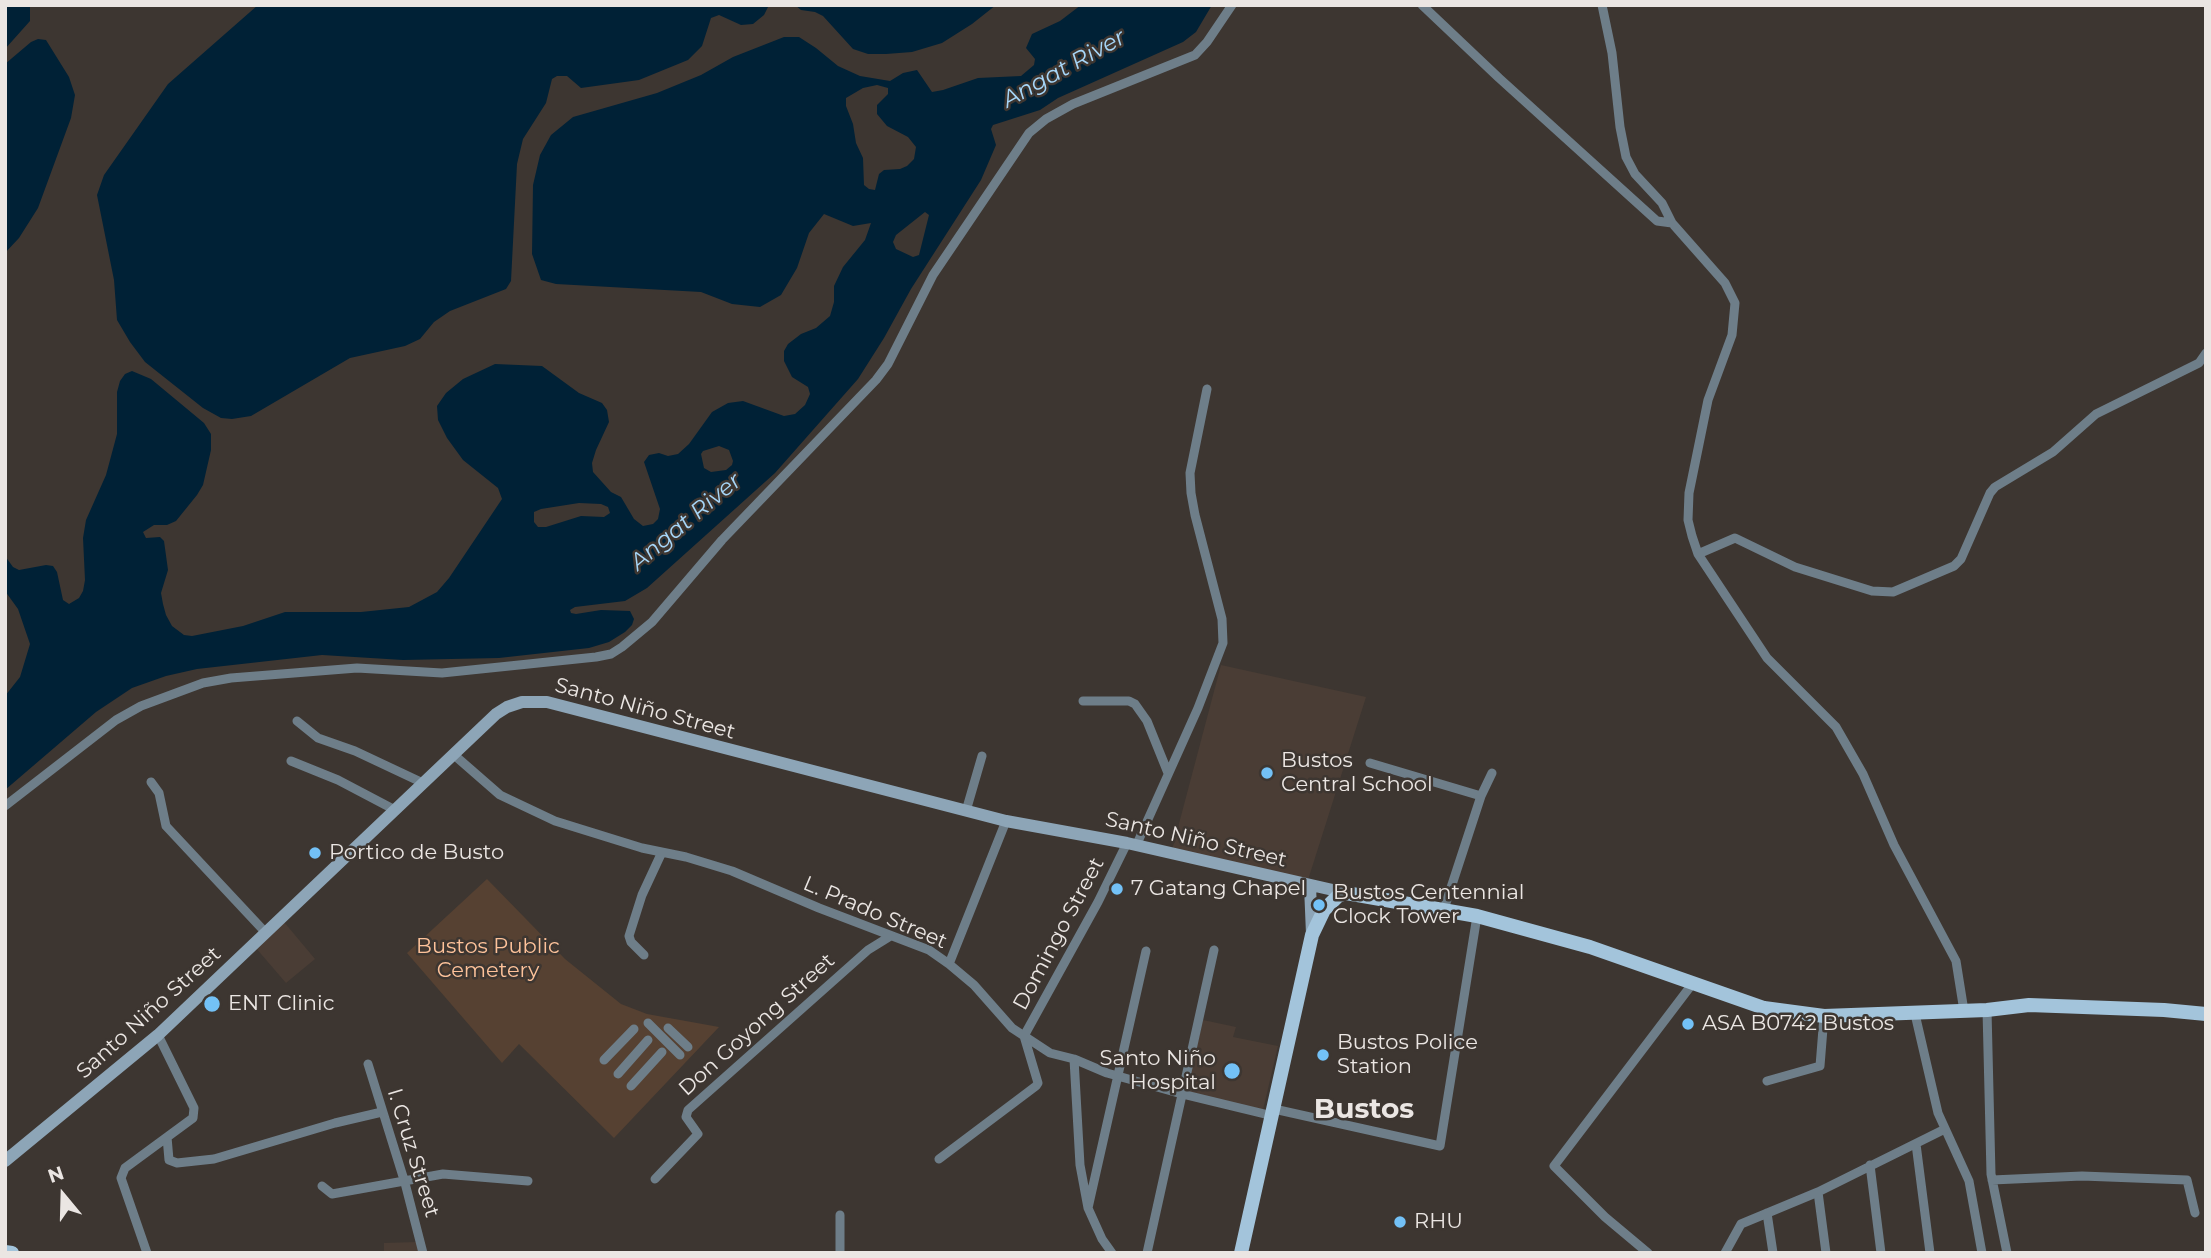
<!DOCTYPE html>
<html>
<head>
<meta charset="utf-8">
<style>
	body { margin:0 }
	#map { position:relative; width:2211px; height:1258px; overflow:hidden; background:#3d3631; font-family:Montserrat,sans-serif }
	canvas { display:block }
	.frame { position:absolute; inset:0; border:7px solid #ebe6e3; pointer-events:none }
	.north { position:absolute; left:28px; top:1160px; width:70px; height:70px; -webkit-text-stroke:5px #3d3631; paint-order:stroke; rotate:341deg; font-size:19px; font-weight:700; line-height:28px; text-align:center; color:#ebe6e3 }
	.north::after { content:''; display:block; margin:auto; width:24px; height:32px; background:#ebe6e3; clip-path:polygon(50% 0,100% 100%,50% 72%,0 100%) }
</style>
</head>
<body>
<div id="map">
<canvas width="2211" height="1258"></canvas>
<div class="frame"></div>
<div class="north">N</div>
</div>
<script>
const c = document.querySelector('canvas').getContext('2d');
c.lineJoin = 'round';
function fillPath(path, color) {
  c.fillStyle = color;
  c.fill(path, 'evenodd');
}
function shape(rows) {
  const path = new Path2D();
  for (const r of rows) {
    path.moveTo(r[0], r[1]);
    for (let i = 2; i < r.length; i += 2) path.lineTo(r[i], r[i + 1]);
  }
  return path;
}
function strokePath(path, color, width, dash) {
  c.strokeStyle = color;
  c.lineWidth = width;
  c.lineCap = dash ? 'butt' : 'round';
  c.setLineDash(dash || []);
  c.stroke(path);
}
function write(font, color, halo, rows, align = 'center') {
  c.font = font + ' Montserrat,sans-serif';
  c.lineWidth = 5;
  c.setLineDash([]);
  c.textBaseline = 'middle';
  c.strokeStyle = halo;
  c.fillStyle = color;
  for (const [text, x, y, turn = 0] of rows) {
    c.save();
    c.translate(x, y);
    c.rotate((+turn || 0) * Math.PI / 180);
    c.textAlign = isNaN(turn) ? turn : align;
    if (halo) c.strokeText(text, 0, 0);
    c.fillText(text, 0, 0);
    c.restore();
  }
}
fillPath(shape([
	[1221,665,1366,697,1308,880,1172,850],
	[284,922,315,959,286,983,255,947],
	[1203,1020,1236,1027,1233,1037,1278,1046,1263,1110,1186,1092],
	[417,1242,419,1253,384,1253,384,1243]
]), '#4a3d35');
fillPath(shape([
	[487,879,565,959,621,1004,647,1014,719,1027,614,1138,519,1044,502,1063,407,953]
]), '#564132');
fillPath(shape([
	[5,5,30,5,30,21,5,49],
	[258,5,769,5,764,15,753,24,741,25,719,15,711,18,702,46,688,60,639,80,581,88,567,76,557,76,552,79,546,103,523,139,517,164,511,281,506,289,450,311,434,322,420,339,405,346,350,358,251,416,232,419,221,418,203,408,145,362,130,342,117,320,114,280,97,195,104,175,168,84],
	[795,5,996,5,972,24,942,43,912,52,886,54,868,54,853,49,823,16,815,12,801,10],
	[1081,5,1212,5,1196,32,1183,42,1058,98,1040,110,993,125,991,129,996,145,981,180,911,289,884,338,858,379,775,473,647,588,625,601,575,607,570,610,571,613,576,614,601,610,630,611,634,619,632,625,625,632,609,642,589,648,499,658,403,660,322,655,197,669,166,676,132,688,96,712,5,790,5,696,20,677,30,644,18,609,5,591,5,556,13,567,19,570,46,565,53,566,57,572,63,600,69,604,79,598,83,591,85,580,83,538,86,520,106,475,117,434,117,392,120,381,125,374,132,371,151,379,204,423,211,434,211,450,203,485,197,495,176,521,167,525,154,525,143,532,146,538,160,537,164,541,168,570,161,593,163,604,166,615,172,626,184,635,192,636,243,626,285,612,361,612,409,607,437,592,449,578,502,499,498,488,463,460,447,438,438,420,437,406,446,393,463,379,495,364,542,366,579,393,602,403,607,410,609,422,596,450,592,463,593,472,611,492,621,497,634,519,643,526,653,524,658,519,660,509,644,462,649,455,659,453,668,456,678,454,689,444,712,412,728,403,743,401,784,416,795,414,805,405,810,394,808,387,792,377,784,361,784,351,788,344,801,334,816,328,830,316,834,302,834,286,843,267,865,240,871,223,853,226,824,214,809,233,797,268,781,295,760,307,732,304,701,292,556,284,541,280,532,254,533,185,540,155,551,135,573,117,657,93,701,75,733,57,784,37,799,37,816,48,838,66,860,76,890,81,903,73,917,70,932,92,943,90,978,78,1021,76,1034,65,1035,59,1026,48,1032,34,1060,21],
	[877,85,888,88,888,94,877,105,877,114,887,126,908,137,916,147,914,159,907,166,900,169,884,170,879,174,875,190,869,189,864,185,863,158,856,143,853,124,846,106,846,98,863,88],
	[925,212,929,215,919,255,913,257,896,249,893,242,896,235],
	[719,446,729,450,733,461,732,465,726,470,711,472,704,468,701,454,703,451],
	[579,503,601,504,608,507,610,513,604,517,581,516,546,527,538,527,534,522,534,512,541,509],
	[38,39,46,40,69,77,75,95,71,118,38,208,19,238,5,253,5,64,31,42]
]), '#002136');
strokePath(shape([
	[1422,5,1499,78,1657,221,1672,223],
	[1602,5,1612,53,1620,127,1626,157,1635,174,1662,203,1672,223,1725,283,1735,303,1732,335,1708,400,1689,493,1688,520,1692,536,1698,554,1767,658,1836,727,1863,774,1894,845,1956,961,1964,1011],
	[1698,554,1735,538,1795,567,1872,591,1893,592,1954,566,1961,559,1990,493,1995,487,2053,452,2096,414,2199,363,2206,353],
	[1083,701,1129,701,1135,704,1147,721,1168,773],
	[297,721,318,738,355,751,423,783],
	[453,754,500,795,555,821,642,848,686,857,732,871,819,908,929,950,949,964,974,985,1012,1028,1050,1053,1074,1059,1107,1073,1182,1094,1273,1116],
	[291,761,338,780,395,810],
	[1370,763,1481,796],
	[151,782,159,793,166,826,266,933],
	[5,806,116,720,141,706,203,683,231,678,357,668,442,673,596,657,611,654,622,647,652,622,722,540,876,380,888,364,933,275,1029,133,1046,119,1073,104,1195,55,1207,42,1232,5],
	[966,811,982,756],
	[1136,846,1198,708,1223,643,1222,619,1195,515,1191,493,1190,473,1207,389],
	[1444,909,1481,796,1492,773],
	[644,955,631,942,629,936,642,895,662,852],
	[949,964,1006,821],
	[1987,1010,1991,1174,2007,1253],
	[1915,1014,1938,1113,1969,1181,1982,1253],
	[648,1023,680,1055],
	[668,1028,688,1047],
	[1074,1059,1080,1165,1088,1208,1102,1239,1112,1253],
	[604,1060,634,1029],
	[368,1064,405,1183,423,1253],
	[618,1074,648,1040],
	[1767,1081,1820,1066,1824,1016],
	[631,1086,662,1052],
	[1274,1109,1440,1146,1477,916],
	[167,1137,169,1160,177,1163,214,1159,335,1123,382,1112],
	[1916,1144,1930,1253],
	[939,1159,1036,1086,1038,1083,1024,1036,1098,902,1127,843],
	[1870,1165,1881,1253],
	[655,1179,698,1134,686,1117,688,1110,868,950,889,937],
	[1992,1180,2082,1176,2187,1180,2195,1213],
	[322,1186,332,1194,443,1174,528,1181],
	[1818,1192,1826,1253],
	[1088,1208,1146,951],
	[1767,1213,1773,1253],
	[147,1253,121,1178,125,1168,193,1118,194,1108,158,1035],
	[840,1253,840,1215],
	[1147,1253,1214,950],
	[1648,1253,1605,1217,1554,1166,1693,983],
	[1725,1253,1741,1224,1818,1192,1945,1129]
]), '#6e7e89', 9);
strokePath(shape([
	[1310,886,1312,934],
	[5,1161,158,1035,496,714,507,707,522,702,547,702,1006,821,1127,843,1346,893]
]), '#8da5b7', 12);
strokePath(shape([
	[5,1252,12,1253],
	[1241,1253,1312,935,1324,910,1338,896,1346,893,1477,916,1590,947,1764,1008,1824,1016,1987,1010,2029,1005,2164,1010,2206,1014]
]), '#a3c4db', 14);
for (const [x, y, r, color] of [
	[1267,773,7,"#73c1f6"],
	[315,853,7,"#73c1f6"],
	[1117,889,7,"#73c1f6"],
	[1319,905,7,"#73c1f6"],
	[212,1004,9,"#73c1f6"],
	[1688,1024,7,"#73c1f6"],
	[1323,1055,7,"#73c1f6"],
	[1232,1071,9,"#73c1f6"],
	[1400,1222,7,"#73c1f6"]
]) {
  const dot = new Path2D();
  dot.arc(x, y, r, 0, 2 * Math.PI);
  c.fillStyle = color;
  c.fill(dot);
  strokePath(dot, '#3d3631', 2.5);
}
write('21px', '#ebe6e3', '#3d3631', [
	["Santo Niño Street",645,709,15],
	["Santo Niño Street",1196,840,13],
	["L. Prado Street",875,913,23],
	["Domingo Street",1059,934,-62],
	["Santo Niño Street",149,1013,-42],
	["Don Goyong Street",757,1025,-42],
	["I. Cruz Street",413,1153,73]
]);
write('21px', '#ebe6e3', '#3d3631', [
	["Bustos",1281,761],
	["Central School",1281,785],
	["Portico de Busto",329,853],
	["7 Gatang Chapel",1131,889],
	["Bustos Centennial",1333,893],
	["Clock Tower",1333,917],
	["ENT Clinic",228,1004],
	["ASA B0742 Bustos",1702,1024],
	["Bustos Police",1337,1043],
	["Station",1337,1067],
	["Santo Niño",1216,1059,"right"],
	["Hospital",1216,1083,"right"],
	["RHU",1414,1222]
], 'left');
write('21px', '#fdc29a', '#3d3631', [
	["Bustos Public",488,947],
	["Cemetery",488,971]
]);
write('italic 23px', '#a6d6f8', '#3d3631', [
	["Angat River",1064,69,-29],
	["Angat River",686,522,-40]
]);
write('bold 28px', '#ebe6e3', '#3d3631', [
	["Bustos",1364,1110]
]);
</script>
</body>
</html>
